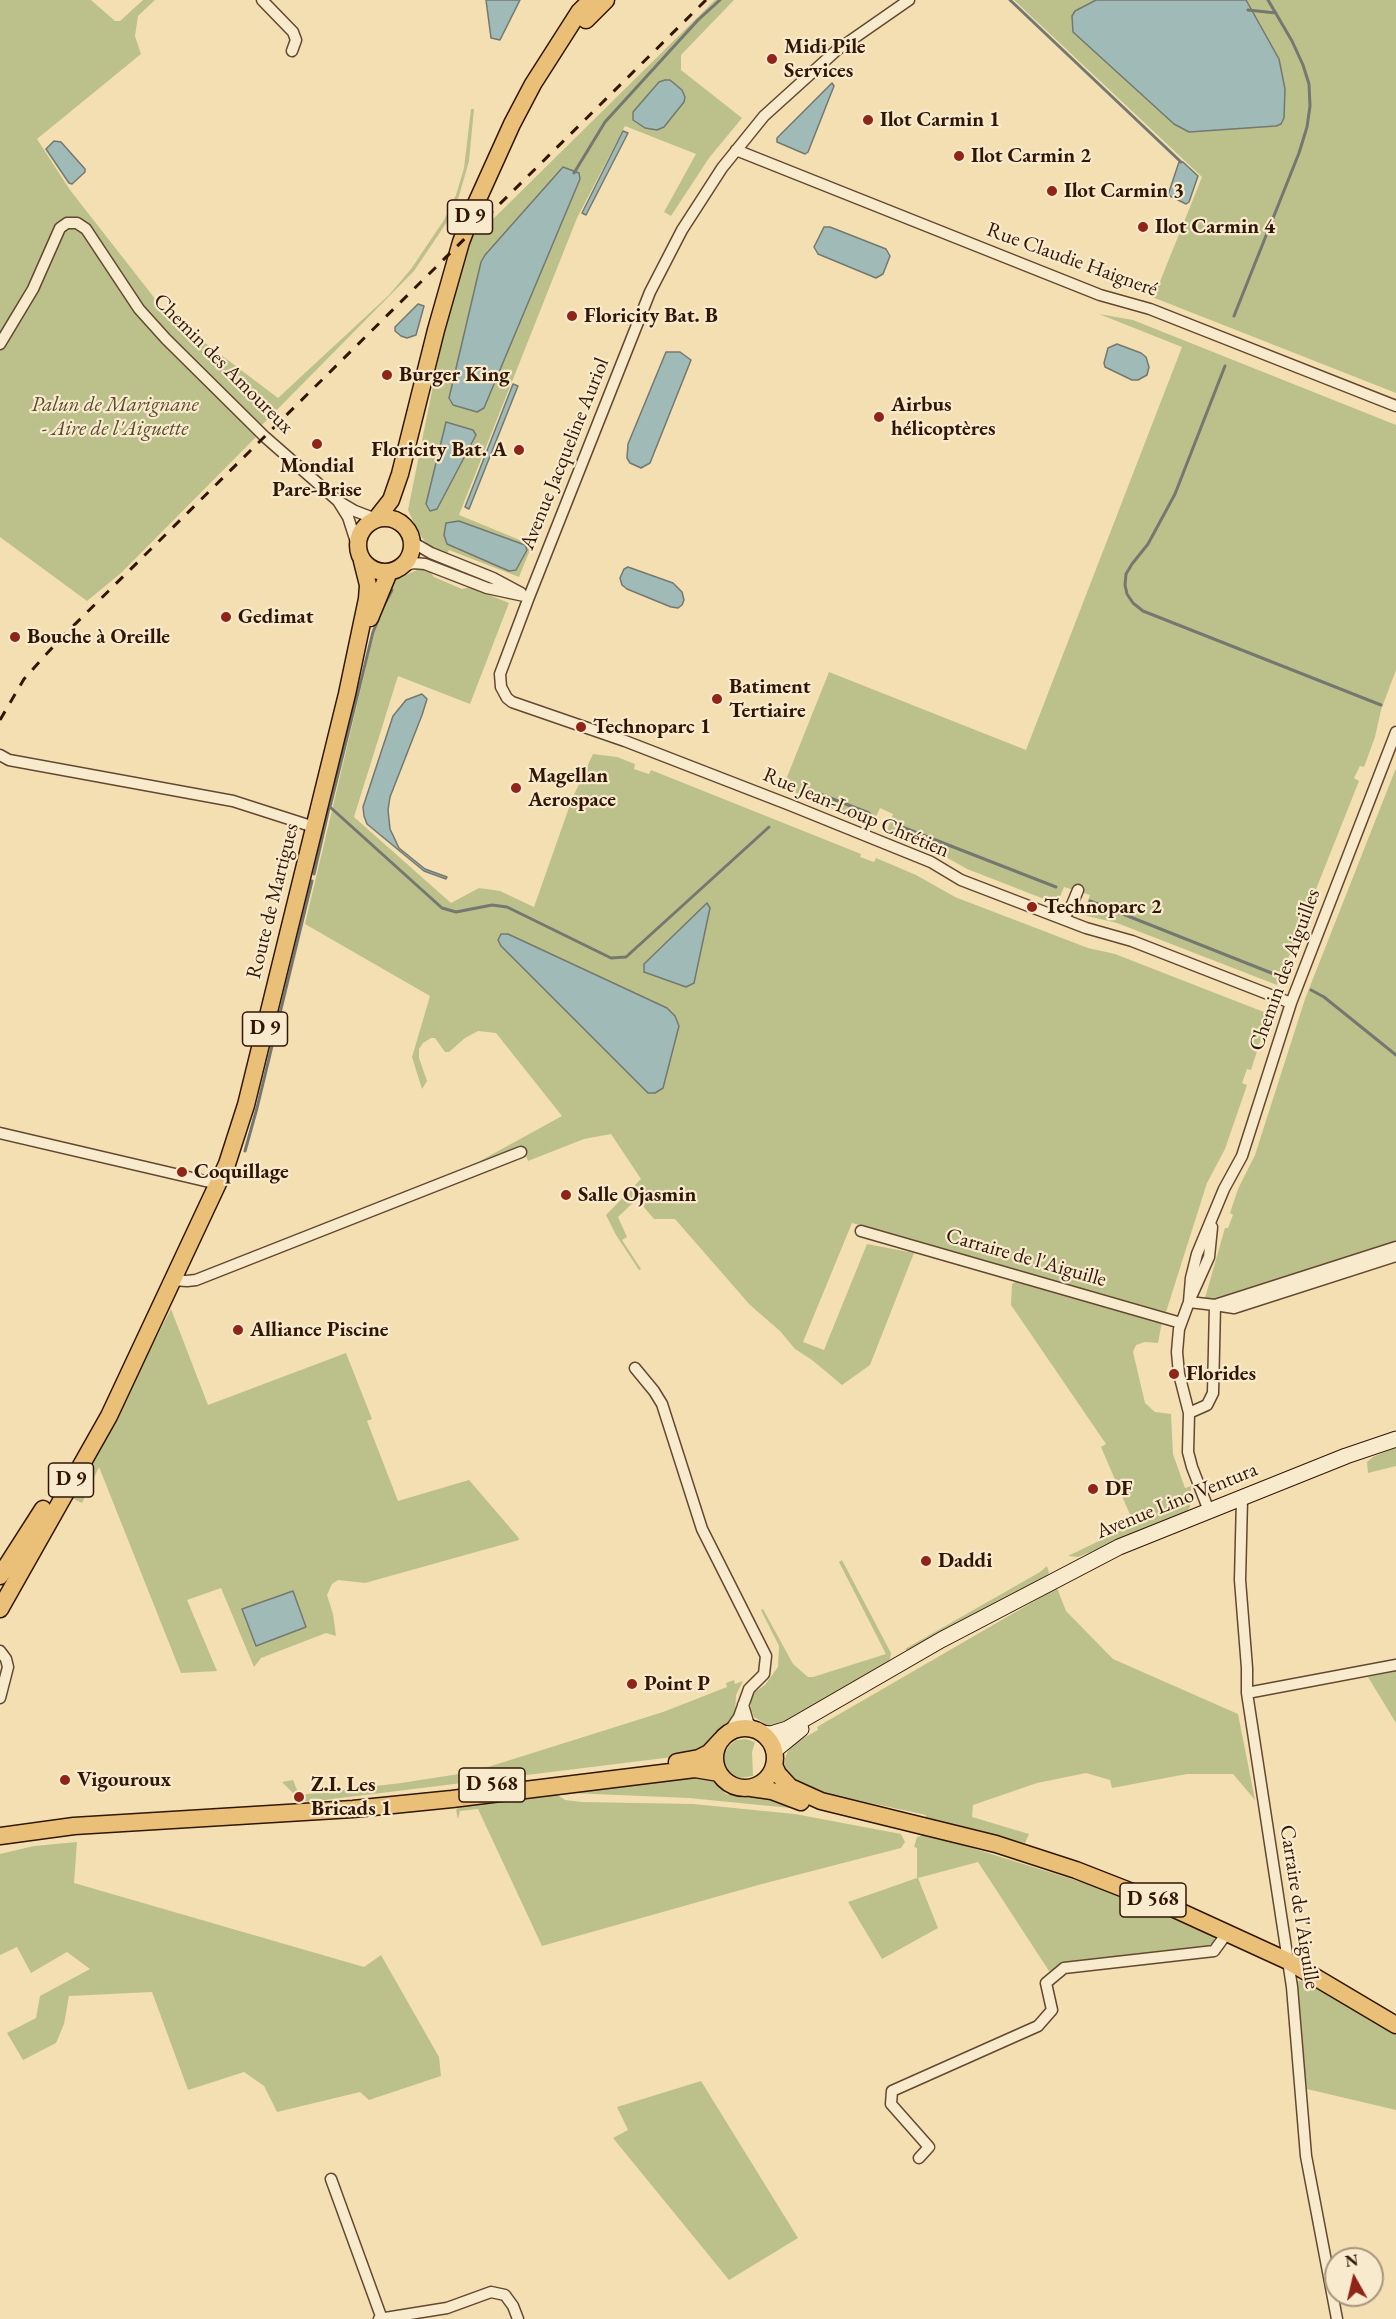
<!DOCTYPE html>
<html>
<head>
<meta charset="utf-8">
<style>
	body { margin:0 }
	#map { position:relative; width:1396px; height:2319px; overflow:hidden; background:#f4dfb2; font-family:"EB Garamond",serif }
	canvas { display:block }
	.north { position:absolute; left:1324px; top:2247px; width:60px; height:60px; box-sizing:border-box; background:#f8eacd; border:2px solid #a9957d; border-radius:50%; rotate:352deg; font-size:16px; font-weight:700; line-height:24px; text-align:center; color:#321605 }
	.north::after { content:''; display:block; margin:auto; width:21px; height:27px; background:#8f2418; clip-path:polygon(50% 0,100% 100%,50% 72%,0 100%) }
</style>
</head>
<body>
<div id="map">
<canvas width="1396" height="2319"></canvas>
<div class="north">N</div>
</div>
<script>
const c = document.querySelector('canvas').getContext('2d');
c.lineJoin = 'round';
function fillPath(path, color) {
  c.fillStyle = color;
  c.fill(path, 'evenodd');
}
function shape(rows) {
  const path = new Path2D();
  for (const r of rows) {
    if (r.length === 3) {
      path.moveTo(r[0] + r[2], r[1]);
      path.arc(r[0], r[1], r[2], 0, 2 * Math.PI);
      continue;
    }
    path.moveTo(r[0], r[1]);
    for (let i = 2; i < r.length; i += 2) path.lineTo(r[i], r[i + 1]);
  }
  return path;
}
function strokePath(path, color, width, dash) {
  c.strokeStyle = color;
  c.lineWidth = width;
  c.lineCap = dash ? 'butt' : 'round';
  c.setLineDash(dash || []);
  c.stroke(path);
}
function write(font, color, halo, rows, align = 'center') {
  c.font = font + ' "EB Garamond",serif';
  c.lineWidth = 4.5;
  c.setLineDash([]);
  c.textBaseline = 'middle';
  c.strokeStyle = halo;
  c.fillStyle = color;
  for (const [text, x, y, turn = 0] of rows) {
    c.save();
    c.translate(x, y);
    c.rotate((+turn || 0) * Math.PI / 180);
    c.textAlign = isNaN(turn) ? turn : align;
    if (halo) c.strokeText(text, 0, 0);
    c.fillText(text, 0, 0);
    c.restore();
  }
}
fillPath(shape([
	[0,0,91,0,115,21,120,21,143,0,155,0,138,16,135,36,141,54,37,139,70,190,167,314,278,398,389,295,411,269,444,220,456,195,464,168,471,109,474,109,469,161,459,196,447,222,414,271,260,427,257,436,121,573,87,601,0,537],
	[715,0,734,0,681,55,681,70,742,118,709,158,671,216,664,212,696,154,625,126,577,218,459,515,532,545,519,577,449,550,446,555,429,547,418,532,408,510,444,331,470,238,486,226],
	[1014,0,1396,0,1396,393,1142,293,1146,286,1157,289,1202,177],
	[1099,314,1133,320,1396,425,1396,670,1381,710,1375,737,1364,767,1360,766,1354,778,1359,781,1301,927,1297,926,1292,938,1296,940,1277,985,1117,923,1083,915,1090,895,1064,887,1057,904,967,869,930,848,887,831,893,814,880,808,872,826,783,787,829,672,1026,750,1182,347],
	[419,569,428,569,434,577,462,589,470,587,509,603,470,704,398,676,354,817,451,903,479,888,500,891,534,907,572,799,593,754,617,757,635,764,634,769,649,774,651,770,861,854,860,857,874,862,876,858,916,875,955,897,1088,948,1115,954,1269,1014,1251,1070,1247,1069,1242,1083,1247,1085,1225,1149,1207,1183,1166,1312,852,1223,803,1342,824,1350,867,1244,914,1253,870,1365,842,1385,812,1360,795,1349,780,1331,750,1305,675,1219,654,1219,637,1199,618,1217,627,1237,622,1240,641,1269,639,1270,616,1235,606,1215,641,1179,611,1134,584,1139,528,1161,522,1146,481,1162,480,1161,562,1116,496,1033,478,1031,465,1038,449,1052,445,1052,435,1038,431,1038,423,1043,419,1049,419,1058,427,1081,422,1089,412,1057,430,996,305,924,379,612,388,588,397,579],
	[1396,768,1396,1244,1214,1301,1208,1300,1205,1298,1225,1228,1228,1228,1233,1215,1230,1213,1238,1189,1255,1155,1305,999],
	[1019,1280,1162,1322,1158,1343,1145,1342,1136,1345,1133,1352,1145,1403,1155,1412,1171,1414,1173,1454,1185,1488,1191,1486,1190,1507,1186,1514,1078,1557,1068,1556,1134,1524,1101,1447,1106,1444,1011,1305,1012,1284],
	[171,1309,208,1405,346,1353,372,1419,367,1421,398,1501,469,1480,518,1537,519,1540,365,1583,338,1580,332,1584,327,1595,333,1614,336,1636,326,1633,261,1658,254,1667,221,1588,187,1600,217,1671,181,1673,99,1467,82,1503,70,1497,118,1412],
	[1396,1447,1396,1466,1368,1473,1367,1462,1373,1457],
	[842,1560,891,1653,890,1660,783,1725,769,1726,754,1717,751,1709,751,1701,755,1692,765,1685,778,1667,779,1646,761,1610,763,1609,793,1664,808,1677,813,1677,886,1654,839,1562],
	[1047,1566,1049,1573,1046,1576,919,1649,910,1652,905,1649,1040,1572],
	[1057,1588,1066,1611,1113,1659,1238,1714,1255,1800,1233,1774,1187,1774,1112,1788,1110,1780,1086,1773,1037,1783,973,1805,972,1817,1029,1834,1025,1843,926,1818,926,1815,824,1793,796,1781,787,1774,784,1763,787,1753,793,1744,818,1730,817,1727],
	[1396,1671,1396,1723,1368,1677],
	[734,1680,735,1684,743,1681,736,1695,735,1714,732,1720,715,1732,708,1744,689,1755,308,1802,296,1796,282,1782,293,1780,299,1795,401,1783,472,1772,663,1712,727,1687,726,1683],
	[746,1739,755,1742,752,1752,753,1776,740,1778,732,1775,727,1769,724,1762,725,1753,729,1746,736,1740],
	[695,1774,710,1778,726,1794,744,1798,759,1795,800,1809,689,1798,570,1793],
	[556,1794,565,1800,582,1802,693,1804,795,1814,901,1834,905,1842,901,1848,762,1884,542,1946,478,1809,460,1811,458,1819,456,1810,460,1805],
	[923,1835,959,1844,1094,1886,1214,1935,1214,1942,1207,1947,1070,1963,1049,1971,978,1862,918,1878,938,1928,882,1959,848,1902,917,1878,917,1848,914,1847,917,1837],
	[77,1842,74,1883,364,1967,381,1955,439,2057,441,2076,369,2100,360,2092,277,2112,264,2086,244,2072,188,2090,152,1992,69,1996,64,2024,56,2043,23,2060,7,2033,36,2018,40,1996,90,1969,67,1952,31,1973,17,1947,0,1955,0,1854,34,1846],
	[1297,1981,1307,1981,1396,2034,1396,2110,1307,2089,1295,1987],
	[701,2081,798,2238,729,2280,613,2138,628,2130,617,2107]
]), '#bcc18b');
const water = shape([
	[486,0,520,0,500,40,491,38,486,0],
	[1096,0,1246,0,1279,59,1285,89,1284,118,1281,124,1276,126,1189,132,1174,124,1073,32,1072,16,1075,11,1096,0],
	[665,80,670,80,682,90,685,97,684,102,664,127,657,130,645,128,633,120,633,112,659,82,665,80],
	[832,83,834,86,808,152,805,154,777,142,777,138,832,83],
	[623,131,628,133,586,215,582,213,623,131],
	[54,141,61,142,85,169,85,172,72,184,69,183,46,149,54,141],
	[1179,162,1183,162,1198,176,1189,202,1186,204,1168,195,1179,162],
	[563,167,579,173,580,179,484,408,477,412,453,405,449,398,481,262,485,255,563,167],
	[824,227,830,227,886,249,890,256,883,274,876,278,818,254,814,247,824,227],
	[418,304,424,306,416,335,407,338,401,336,395,331,395,327,418,304],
	[1117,344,1141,353,1146,357,1149,367,1147,375,1138,380,1132,380,1105,367,1104,363,1108,348,1117,344],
	[666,352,680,352,691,360,650,463,641,468,630,463,627,458,628,444,666,352],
	[513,384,518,386,469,509,465,507,513,384],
	[446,422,473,430,476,435,437,509,430,511,426,504,446,422],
	[459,521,525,545,527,550,516,570,509,571,447,544,444,535,446,523,459,521],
	[628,567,673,583,682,592,684,600,682,605,678,608,671,607,627,589,622,585,620,578,624,569,628,567],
	[422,694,427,699,422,715,390,797,388,810,390,829,399,848,425,869,447,877,446,879,424,871,367,824,364,816,363,807,393,716,406,700,422,694],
	[707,903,710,908,694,983,686,987,644,972,644,964,707,903],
	[501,934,508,934,667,1008,675,1016,679,1026,663,1088,655,1093,648,1093,501,946,498,940,501,934],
	[293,1591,306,1627,256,1646,242,1609,293,1591]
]);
fillPath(water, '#a0bab7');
strokePath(water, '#747870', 1.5);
strokePath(shape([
	[1010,0,1181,162],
	[1248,10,1276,13],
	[574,173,605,122,698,20,720,0],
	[1234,316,1299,153,1307,127,1310,106,1309,84,1303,65,1292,41,1268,0],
	[1225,366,1175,494,1148,544,1132,564,1126,574,1125,585,1127,594,1133,603,1143,611,1381,705],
	[384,605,392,590],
	[378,620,373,632,330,807,442,908,456,912,492,905,507,907,611,958,626,957,769,827],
	[812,795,820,794,869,813],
	[897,825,1056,887],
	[314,874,329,808],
	[1090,901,1274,974],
	[1311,990,1324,997,1396,1055],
	[245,1151,257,1108,312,881]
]), '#747870', 3);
const street = shape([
	[262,0,293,32,296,40,292,51],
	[909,0,837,50,764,116,722,168,682,230,650,292,529,597,500,674,501,687,507,698,512,702,625,741,790,805,931,862,961,880,1086,928,1132,941,1291,1003],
	[736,150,1100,295,1150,309,1396,406],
	[0,344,33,289,60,228,67,223,77,223,86,229,139,309,166,339,265,437,338,501],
	[412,542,431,553,493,578,521,593],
	[357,545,348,517,338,501,355,511,376,519],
	[402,567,413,563,425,564,487,588,529,597],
	[0,755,9,760,233,801,314,827],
	[1063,919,1071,907,1078,890],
	[0,1133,218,1184],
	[861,1231,1181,1323],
	[1396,1247,1215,1305,1234,1308,1396,1256],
	[172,1280,187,1281,196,1280,521,1152],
	[1191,1297,1209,1257,1212,1227],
	[1189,1302,1191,1278,1197,1254,1224,1189,1242,1156,1291,1003,1396,732],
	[635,1368,654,1391,662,1404,702,1529,766,1656,764,1674,749,1689,739,1717,728,1733],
	[1189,1413,1207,1405,1213,1393,1215,1305,1189,1302,1179,1329,1177,1352,1179,1374,1189,1413,1188,1452,1192,1467,1209,1511],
	[1242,1499,1240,1580,1247,1668,1247,1693,1292,1987,1306,2156,1337,2319],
	[0,1651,6,1659,8,1667,0,1698],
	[1247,1693,1396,1665],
	[743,1705,748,1722,754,1730],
	[919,2158,929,2147,891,2104,892,2091,1038,2026,1052,2010,1046,1983,1064,1968,1214,1951,1227,1933],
	[331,2179,382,2319],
	[379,2319,447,2308,491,2292,505,2295,513,2306,518,2319]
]);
const secondary = shape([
	[761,1733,771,1734,787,1729,941,1640,1119,1547,1346,1456,1396,1439],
	[774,1751,801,1729]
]);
const primary = shape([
	[586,20,606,0],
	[385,545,27],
	[376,519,391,500,400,474,436,330,461,242,474,208,512,124,533,84,579,12,591,0],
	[370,618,389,572],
	[0,1576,43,1509],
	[0,1609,109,1416,227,1164,246,1105,347,694,367,599,368,585,362,561],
	[745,1758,30],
	[677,1762,699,1758,709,1753,721,1740],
	[774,1765,778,1774,790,1787,821,1801,996,1844,1076,1870,1168,1906,1288,1961,1396,2025],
	[751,1788,772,1791,801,1802],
	[0,1836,74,1826,353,1809,452,1799,695,1769,719,1773]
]);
strokePath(street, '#624830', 13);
strokePath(secondary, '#321605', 17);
strokePath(primary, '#321605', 19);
strokePath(street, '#f8eacd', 10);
strokePath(secondary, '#f8eacd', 15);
strokePath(primary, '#eac079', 16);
strokePath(shape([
	[0,720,24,679,60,639,706,0]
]), '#321605', 3, [10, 10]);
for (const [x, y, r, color] of [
	[772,59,6,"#8f2418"],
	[868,120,6,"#8f2418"],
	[959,156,6,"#8f2418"],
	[1052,191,6,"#8f2418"],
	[1143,227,6,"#8f2418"],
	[572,316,6,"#8f2418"],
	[387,375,6,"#8f2418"],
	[879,417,6,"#8f2418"],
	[317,444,6,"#8f2418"],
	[519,450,6,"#8f2418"],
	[226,617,6,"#8f2418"],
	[15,637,6,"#8f2418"],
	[717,699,6,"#8f2418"],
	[581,727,6,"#8f2418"],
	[516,788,6,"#8f2418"],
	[1032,907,6,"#8f2418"],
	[182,1172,6,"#8f2418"],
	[566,1195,6,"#8f2418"],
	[238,1330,6,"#8f2418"],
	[1174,1374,6,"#8f2418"],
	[1093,1489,6,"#8f2418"],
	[926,1561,6,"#8f2418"],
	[632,1684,6,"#8f2418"],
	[65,1780,6,"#8f2418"],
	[299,1797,6,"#8f2418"]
]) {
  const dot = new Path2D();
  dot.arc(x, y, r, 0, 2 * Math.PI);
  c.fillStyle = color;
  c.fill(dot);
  strokePath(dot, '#f8eacd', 2);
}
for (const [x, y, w] of [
	[470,217,45],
	[265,1029,45],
	[71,1480,45],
	[492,1785,66],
	[1153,1900,66]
]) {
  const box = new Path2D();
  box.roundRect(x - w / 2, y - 17, w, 34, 4.5);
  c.fillStyle = '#f8eacd';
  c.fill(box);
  strokePath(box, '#321605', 1.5);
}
write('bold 20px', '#321605', null, [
	["D 9",470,217],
	["D 9",265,1029],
	["D 9",71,1480],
	["D 568",492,1785],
	["D 568",1153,1900]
]);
write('bold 21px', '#321605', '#f8eacd', [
	["Midi Pile",784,47],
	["Services",784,71],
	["Ilot Carmin 1",880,120],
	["Ilot Carmin 2",971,156],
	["Ilot Carmin 3",1064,191],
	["Ilot Carmin 4",1155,227],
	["Floricity Bat. B",584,316],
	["Burger King",399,375],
	["Airbus",891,405],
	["hélicoptères",891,429],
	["Floricity Bat. A",507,450,"right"],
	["Mondial",317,466,"center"],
	["Pare-Brise",317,490,"center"],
	["Gedimat",238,617],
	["Bouche à Oreille",27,637],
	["Batiment",729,687],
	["Tertiaire",729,711],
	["Technoparc 1",593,727],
	["Magellan",528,776],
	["Aerospace",528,800],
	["Technoparc 2",1044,907],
	["Coquillage",194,1172],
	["Salle Ojasmin",578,1195],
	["Alliance Piscine",250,1330],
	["Florides",1186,1374],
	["DF",1105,1489],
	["Daddi",938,1561],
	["Point P",644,1684],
	["Vigouroux",77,1780],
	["Z.I. Les",311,1785],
	["Bricads 1",311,1809]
], 'left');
write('21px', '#321605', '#f8eacd', [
	["Rue Claudie Haigneré",1072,260,20],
	["Chemin des Amoureux",223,364,45],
	["Avenue Jacqueline Auriol",565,454,-68],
	["Rue Jean-Loup Chrétien",856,813,23],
	["Route de Martigues",273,901,-76],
	["Chemin des Aiguilles",1285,970,-70],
	["Carraire de l'Aiguille",1026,1258,16],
	["Avenue Lino Ventura",1177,1501,-22],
	["Carraire de l'Aiguille",1299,1907,81]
]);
write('italic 21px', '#5b492d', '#f8eacd', [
	["Palun de Marignane",115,405],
	["- Aire de l'Aiguette",115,429]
]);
</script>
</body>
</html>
